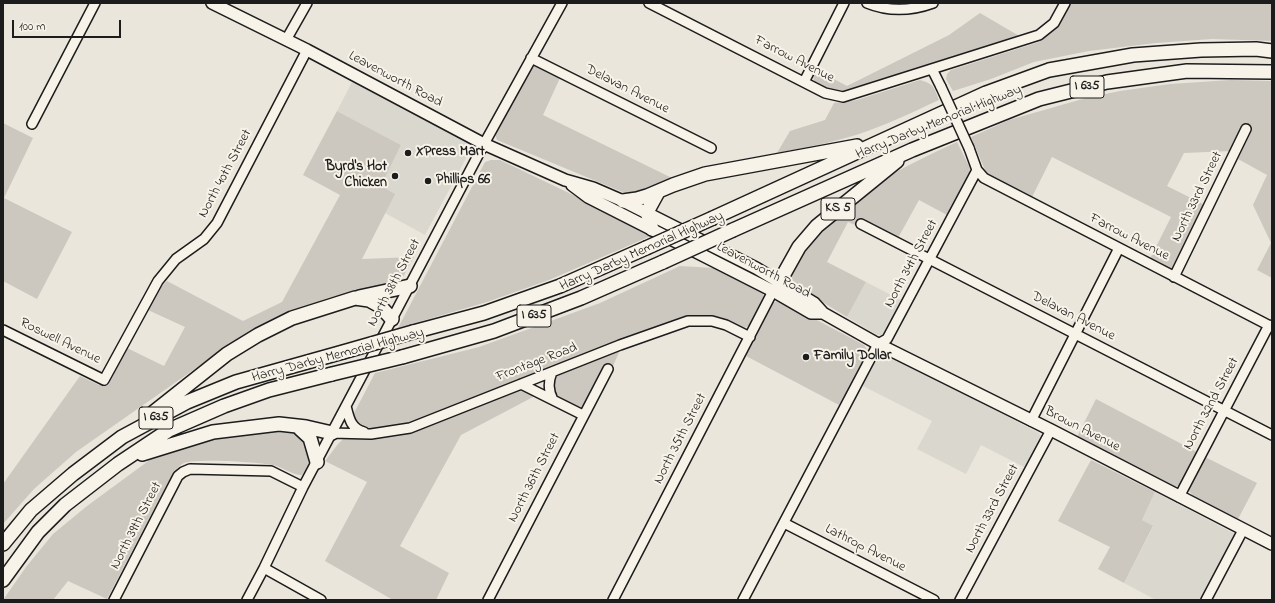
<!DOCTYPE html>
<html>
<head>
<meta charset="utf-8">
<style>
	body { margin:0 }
	#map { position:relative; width:1275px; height:603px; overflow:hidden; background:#eae6dc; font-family:"Indie Flower",sans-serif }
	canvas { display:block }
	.frame { position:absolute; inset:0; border:4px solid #1c1c1c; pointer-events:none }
	.scale { position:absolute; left:12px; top:20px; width:109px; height:18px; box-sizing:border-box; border:2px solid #1c1c1c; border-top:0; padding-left:5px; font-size:12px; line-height:14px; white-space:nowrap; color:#1c1c1c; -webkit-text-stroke:3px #f7f3e8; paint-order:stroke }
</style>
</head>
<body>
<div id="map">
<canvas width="1275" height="603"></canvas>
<div class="frame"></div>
<div class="scale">100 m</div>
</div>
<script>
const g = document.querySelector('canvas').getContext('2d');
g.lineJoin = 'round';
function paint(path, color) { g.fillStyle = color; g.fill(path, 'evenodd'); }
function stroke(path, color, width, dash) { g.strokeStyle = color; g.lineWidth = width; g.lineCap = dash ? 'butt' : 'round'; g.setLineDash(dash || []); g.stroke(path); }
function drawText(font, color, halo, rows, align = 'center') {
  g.font = font + ' "Indie Flower",sans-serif'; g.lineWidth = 4; g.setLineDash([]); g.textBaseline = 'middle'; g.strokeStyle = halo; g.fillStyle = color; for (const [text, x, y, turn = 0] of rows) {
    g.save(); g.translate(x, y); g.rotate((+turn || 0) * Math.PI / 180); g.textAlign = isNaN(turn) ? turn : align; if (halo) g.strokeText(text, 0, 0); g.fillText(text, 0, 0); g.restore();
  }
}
paint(new Path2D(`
	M352 82 467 142 471 149 425 235 385 213 394 194 381 186 401 145 337 111Z
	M866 282 903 301 888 331 881 335H877L847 317Z
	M884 353 1039 433 1041 437 1026 468 981 445 966 474 917 449 932 421 861 385 878 355Z
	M1155 492 1235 534 1201 600H1156L1124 583 1153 527 1142 520Z`), '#dad7ce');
paint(new Path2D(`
	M1071 3H1272V41L1212 39 1156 43 1089 51 1034 62 991 79 953 91 946 79 947 74 951 70 1039 42 1051 33Z
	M980 13 1021 37 848 91C835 92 806 90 815 69L847 86 949 35Z
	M533 65 560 78 543 115 672 178 638 191 625 193 497 140 495 134Z
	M920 80C934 84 934 87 939 100 911 113 884 126 856 135 830 143 803 148 777 153L790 131 825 120 834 103 857 100Z
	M1231 80 1272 81V278L1257 270 1271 243 1253 205 1267 175 1238 159 1249 136 1251 128 1245 125 1232 151 1184 153 1167 186 1205 205 1175 269 1171 270 1150 259 1171 217 1052 157 1031 199 989 176 985 170 971 137 1009 120 1086 98 1120 91 1170 84Z
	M337 111 401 145 381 186 395 194 362 259 414 257 403 277 394 284 328 298 288 313 249 331 76 452 34 489 3 524V484L80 376 99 385 109 384 127 348 164 366 185 327 148 310 161 287 167 281 243 321 282 302 340 195 303 175Z
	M3 123 33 138 4 198 72 232 37 299 3 281Z
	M957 142 970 168 969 175 947 215 919 200 898 238 861 218 855 225 848 222 827 262 866 282 847 317 796 286C792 281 789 276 791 269 795 250 863 192 881 181 905 166 931 154 957 142Z
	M491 160H500L569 193 651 236 549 280 487 302 398 328 485 162Z
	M680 266 714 268 762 291 764 296 749 326 744 328 720 317 701 315 680 318 592 351 417 421C403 424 371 435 359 425 356 422 355 417 354 413L375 373 479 347 537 326 600 303Z
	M779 300 864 345 868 351 866 358 839 405 746 356 773 303Z
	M620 350 613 366 605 365 585 405 581 407C569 405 555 397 552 385L559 373Z
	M520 390 535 396 461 435 400 546 449 573 436 600H393L325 561 367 482 325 461 338 444 344 438 351 436 373 438 399 436 417 431Z
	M1096 399 1197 452 1180 485 1175 487 1077 437Z
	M283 431C289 432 297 432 301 437 308 444 311 458 308 467 307 470 303 472 302 475 291 475 283 467 273 465 258 462 196 458 184 463 180 465 177 469 174 471L107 599 68 581 53 600H3L26 567 53 534 87 506 151 459 175 449 211 439Z
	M1205 457 1257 483 1238 519 1194 497 1189 491V488Z
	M1091 460 1155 492 1142 520 1153 526 1124 583 1098 569 1110 547 1058 521Z`), '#ccc8c0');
const minor = new Path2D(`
	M649 3 825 93 843 97 1039 35 1054 23 1065 3
	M867 3C889 12 911 11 933 3
	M286 40 307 3
	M531 58 711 148
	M932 69 941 87
	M804 82 844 3
	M32 124 95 3
	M969 148 977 170 984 178 1272 327
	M861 224 1272 435
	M1174 277 1246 129
	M3 330 104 380 158 281 176 259 204 239 217 223 307 50
	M552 372C548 382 548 390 553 400
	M521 384 583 415
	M346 406C349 418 351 429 364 432
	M1031 421 1119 248
	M332 433 371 434 410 428 620 345 688 321H712L726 325 750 337
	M1179 497 1269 325
	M784 523 934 600
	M264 568 321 600
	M114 600 178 476 183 472 190 469 271 471 303 487
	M247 600 264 568 303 487 392 319 484 144 562 3
	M488 600 608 369
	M613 600 773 291
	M743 600 878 344 887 339 977 170
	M960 600 1051 430
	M1206 600 1243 530`);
const major = new Path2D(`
	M212 3 307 50 484 144 565 180 593 188 623 201 756 268 814 303 823 313 878 344 1051 430 1272 544
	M572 185 588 197 773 291 811 313H823`);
const highway = new Path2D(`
	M623 201 637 199 647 196 673 185 705 174 857 146
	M713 218 986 93 1049 70 1133 55 1201 50 1256 49 1272 51
	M652 229 647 212 658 192
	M733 230 912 150 1039 99 1107 82 1187 71 1272 72
	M780 281 799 247 817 226 897 161
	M359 297 410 286
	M413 332 484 313 560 286 646 248
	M402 357 494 331 581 298 663 262
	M150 415 227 354 258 335 292 318 355 298 369 300 380 306 392 319
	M297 426 310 438 317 462
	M142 454 213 432 279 424 306 427 332 433
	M3 544 31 510 73 474 122 437 187 402 236 382 343 352
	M3 580 38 532 65 505 118 464 169 430 224 406 269 390 332 374`);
stroke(minor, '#1c1c1c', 12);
stroke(major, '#1c1c1c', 14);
stroke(highway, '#1c1c1c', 16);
stroke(minor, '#f7f3e8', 9);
stroke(major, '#f7f3e8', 11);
stroke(highway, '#f7f3e8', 13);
const minorBridge = new Path2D(`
	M941 87 969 148`);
const highwayBridge = new Path2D(`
	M646 248 713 218
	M663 262 733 230
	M343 352 413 332
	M332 374 402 357`);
stroke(minorBridge, '#1c1c1c', 12, []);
stroke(highwayBridge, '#1c1c1c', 16, []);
stroke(minorBridge, '#f7f3e8', 9);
stroke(highwayBridge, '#f7f3e8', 13);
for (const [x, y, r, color] of [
	[408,153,4,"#1c1c1c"],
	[395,176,4,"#1c1c1c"],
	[428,181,4,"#1c1c1c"],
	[806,357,4,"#1c1c1c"]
]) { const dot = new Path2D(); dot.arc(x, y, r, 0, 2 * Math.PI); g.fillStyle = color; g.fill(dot); stroke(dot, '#f7f3e8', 1.5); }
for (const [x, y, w] of [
	[1087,87,34],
	[838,209,34],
	[534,316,34],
	[156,418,34]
]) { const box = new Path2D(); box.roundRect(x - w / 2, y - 11, w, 22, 3); g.fillStyle = '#f7f3e8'; g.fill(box); stroke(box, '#1c1c1c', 1); }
drawText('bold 13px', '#1c1c1c', null, [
	["I 635",1087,87],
	["KS 5",838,209],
	["I 635",534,316],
	["I 635",156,418]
]);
drawText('14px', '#1c1c1c', '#f7f3e8', [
	["Farrow Avenue",794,60,27],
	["Leavenworth Road",395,80,28],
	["Delavan Avenue",627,90,27],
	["Harry Darby Memorial Highway",939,123,-22],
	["North 40th Street",226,174,-62],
	["North 33rd Street",1198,197,-64],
	["Farrow Avenue",1129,238,27],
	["Harry Darby Memorial Highway",642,252,-24],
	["North 34th Street",912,264,-62],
	["Leavenworth Road",763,271,28],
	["North 38th Street",395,283,-62],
	["Delavan Avenue",1073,317,27],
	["Roswell Avenue",60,342,26],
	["Harry Darby Memorial Highway",338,356,-15],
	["Frontage Road",537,363,-21],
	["North 32nd Street",1212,404,-62],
	["Brown Avenue",1082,430,27],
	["North 35th Street",681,439,-63],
	["North 36th Street",535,478,-63],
	["North 33rd Street",993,509,-62],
	["North 39th Street",137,526,-63],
	["Lathrop Avenue",865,549,27]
]);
drawText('bold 14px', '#1c1c1c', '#f7f3e8', [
	["XPress Mart",416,153],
	["Byrd's Hot",387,168,"right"],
	["Chicken",387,184,"right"],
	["Phillips 66",436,181],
	["Family Dollar",814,357]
], 'left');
</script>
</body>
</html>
